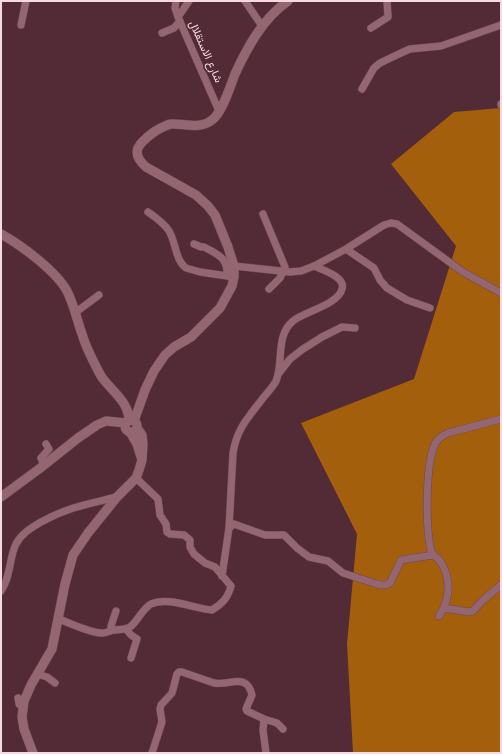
<!DOCTYPE html>
<html>
<head>
<meta charset="utf-8">
<style>
	body { margin:0 }
	#map { position:relative; width:502px; height:754px; overflow:hidden; background:#522b36; font-family:Jost,sans-serif }
	canvas { display:block }
	.frame { position:absolute; inset:0; border:2px solid #f5dbe1; pointer-events:none }
</style>
</head>
<body>
<div id="map">
<canvas width="502" height="754"></canvas>
<div class="frame"></div>
</div>
<script>
const g = document.querySelector('canvas').getContext('2d');
g.lineJoin = 'round';
function paint(path, color) { g.fillStyle = color; g.fill(path, 'evenodd'); }
function stroke(path, color, width, dash) { g.strokeStyle = color; g.lineWidth = width; g.lineCap = dash ? 'butt' : 'round'; g.setLineDash(dash || []); g.stroke(path); }
function drawText(font, color, halo, rows, align = 'center') {
  g.font = font + ' Jost,Vazirmatn,sans-serif'; g.lineWidth = 3.5; g.setLineDash([]); g.textBaseline = 'middle'; g.strokeStyle = halo; g.fillStyle = color; for (const [text, x, y, turn = 0] of rows) {
    g.save(); g.translate(x, y); g.rotate((+turn || 0) * Math.PI / 180); g.textAlign = isNaN(turn) ? turn : align; if (halo) g.strokeText(text, 0, 0); g.fillText(text, 0, 0); g.restore();
  }
}
paint(new Path2D(`
	M501 108V753H353L347 644 357 534 301 423 414 379 456 246 391 164 454 112Z`), '#a35f0c');
const street = new Path2D(`
	M176 1 175 8 178 17 219 111
	M245 1 262 26
	M178 17 189 1
	M21 25 26 1
	M371 28 388 17 387 1
	M162 33 174 28 180 21
	M362 89 374 68 380 63 401 53 410 49 441 46 501 25
	M501 104V105
	M148 212C155 217 164 223 169 231 176 242 175 260 186 268L200 272 234 277
	M263 214 285 267 280 278 269 289
	M194 244 201 247H204C219 255 228 258 227 276
	M346 249 374 268 380 280 387 288 407 300 430 308
	M234 266 290 272 301 271 314 266 346 249 384 225 391 223 397 224 463 272 501 293
	M76 312 99 295
	M279 373 290 359 303 349 322 337 342 327 355 328
	M44 465 41 458 49 449 46 444
	M229 528 233 453C237 428 248 418 263 398 267 393 273 387 276 381 284 362 275 336 293 321 303 312 338 305 342 289 346 277 323 270 314 266
	M222 576 229 528 234 524 265 535H284L297 548 309 557 328 561 343 573 380 585H386L390 583 401 560 433 555
	M1 591C4 586 7 580 8 574 11 564 11 554 16 544 22 533 31 528 41 522 68 507 88 504 117 497
	M444 608 469 612 473 611 482 601 501 585
	M439 616C450 600 452 578 440 561 435 555 431 555 430 546 426 524 425 461 436 442 439 438 443 435 448 433L501 419
	M59 619C72 624 90 633 103 633 107 633 111 630 115 630 120 629 126 630 130 627 138 621 142 609 151 604 168 596 195 609 212 610 222 604 228 598 231 586L215 567 205 563 194 554 190 547V540L184 535 170 534 167 532 166 524 160 515 158 499 136 478
	M126 629 131 635 137 639 131 658
	M112 630 111 626 116 611
	M37 674 47 677 55 683
	M18 698 19 704 22 707
	M264 719 277 723 283 729
	M152 753 162 722 160 709 161 705 172 693 177 674 179 672H182L214 683C229 686 247 672 252 695L246 709 247 711 264 719 263 730 266 753`);
const secondary = new Path2D(`
	M1 234C21 245 56 271 67 291 74 305 77 320 82 334 86 348 94 363 101 376 111 391 129 401 129 421
	M125 426a6 6 0 1 1 12 0a6 6 0 1 1-12 0Z
	M134 421 145 390 154 371 165 355 174 347 191 337 220 308 232 286 234 277V266L228 247 215 215 208 206 196 195 146 167C129 152 139 143 154 132 159 129 165 125 171 124 185 123 199 130 212 120 222 113 230 87 235 74 247 48 263 18 288 1
	M130 432 137 444 141 457
	M1 497 39 469 78 438 97 425 106 421 126 423
	M33 753 24 729 22 717 24 701 31 685 52 649 65 584 73 555 88 533 117 497 136 478 139 470 142 460 143 444 142 435 137 428`);
stroke(street, '#6b4a54', 8);
stroke(secondary, '#6b4a54', 10);
stroke(street, '#946672', 7);
stroke(secondary, '#946672', 9);
drawText('11px', '#f5dbe1', '#522b36', [
	["شارع الاستقلال",205,52,66]
]);
</script>
</body>
</html>
